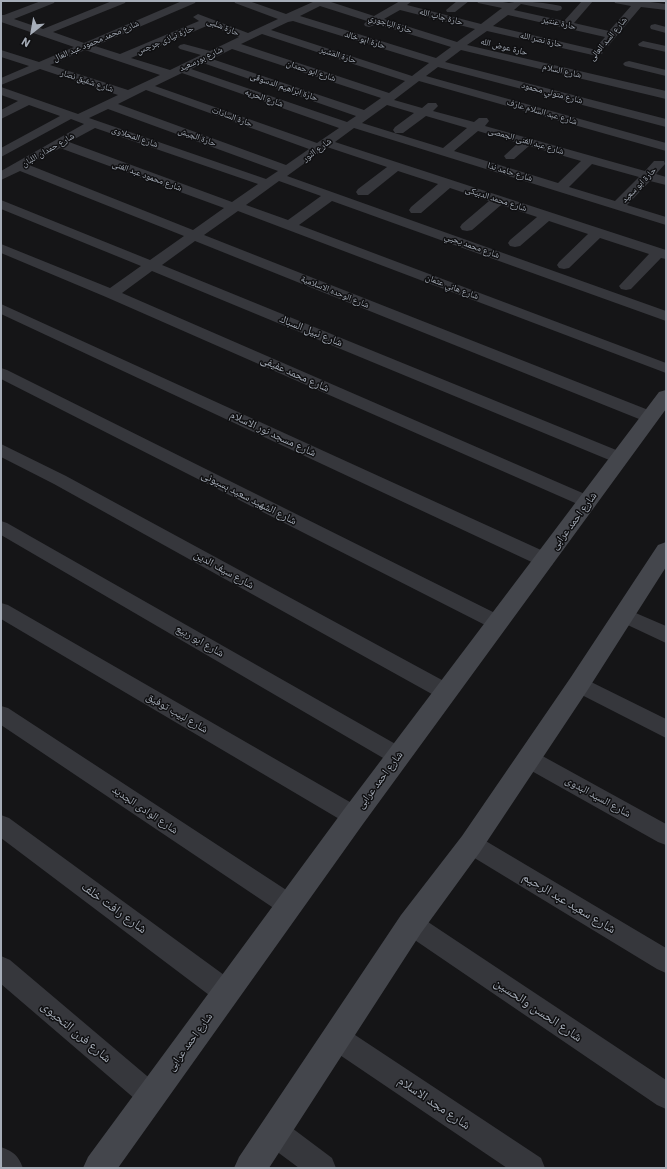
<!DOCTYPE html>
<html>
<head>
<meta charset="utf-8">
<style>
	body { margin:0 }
	#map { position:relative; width:667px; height:1169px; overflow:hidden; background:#151517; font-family:"IBM Plex Sans",sans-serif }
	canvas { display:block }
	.frame { position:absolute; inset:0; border:2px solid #a6adb8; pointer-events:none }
	.north { position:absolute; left:12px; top:12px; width:40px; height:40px; -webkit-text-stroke:3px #101012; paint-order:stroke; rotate:211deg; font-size:11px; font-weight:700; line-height:16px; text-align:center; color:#a6adb8 }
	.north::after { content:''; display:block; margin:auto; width:14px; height:18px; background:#a6adb8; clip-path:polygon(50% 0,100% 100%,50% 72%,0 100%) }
</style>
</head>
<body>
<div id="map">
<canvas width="667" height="1169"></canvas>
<div class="frame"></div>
<div class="north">N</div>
</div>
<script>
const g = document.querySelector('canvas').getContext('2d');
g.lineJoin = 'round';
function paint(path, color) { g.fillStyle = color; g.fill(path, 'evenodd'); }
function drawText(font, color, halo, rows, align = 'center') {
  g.font = font + ' "IBM Plex Sans","Noto Naskh Arabic",sans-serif'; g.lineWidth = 3; g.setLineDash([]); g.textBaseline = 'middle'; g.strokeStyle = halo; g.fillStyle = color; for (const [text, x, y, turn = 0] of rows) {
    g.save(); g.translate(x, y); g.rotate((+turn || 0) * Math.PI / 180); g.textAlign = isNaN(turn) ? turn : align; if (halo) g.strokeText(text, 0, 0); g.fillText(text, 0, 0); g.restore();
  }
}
paint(new Path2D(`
	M41 1H55L54 3 14 19 43 29 112 1H126L125 3 53 32 84 43 182 1H196L195 3 95 46 120 54 199 21 193 17 198 14 248 33 278 19 235 3 234 1H249L286 14 315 1H328L374 16 400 1H412L407 5 481 24 502 8 478 3 477 1H497L509 3C519 0 549 3 561 6L562 8 561 10 557 11 521 4 514 10 564 21 582 1H593L574 23 609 31 631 6 615 3 614 1H643L666 4V10L641 7 608 46 604 47 599 44 605 37 508 15 493 26 601 51 603 53 597 56 487 31 467 45 666 91V99L461 50 445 62 666 119V127L438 67 426 76 666 143V151L419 81 394 100 422 108 428 103H436L438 106 433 111 474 122 479 118H487L489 121 485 126 645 171 654 161H664L665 164 656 174 666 177V185L650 181 627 205 666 217V225L354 128 335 142 666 250V259L661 258 631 289 626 290 621 289 619 286 649 254 600 238 569 268 564 269 559 268 557 265 559 262 588 234 549 221 520 246 515 247 510 246 508 243 510 240 537 217 501 205 472 230 467 231 462 230 460 227 462 224 489 201 450 188 421 213H411L409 210 411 207 438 184 398 171 368 195H358L356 192 358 189 387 167 327 147 287 176 666 311V321L332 201 299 225 666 363V373L238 211 204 235 656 413 658 417 656 421 650 422 644 421 195 241 162 265 626 454 629 458 626 462 620 464 614 462 152 271 122 293 594 498 597 502 594 506 588 508 582 506 106 297 1 253V244L110 288 141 266 1 209V200L150 260 184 236 20 171 1 180V171L84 124 71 119 1 157V148L60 116 29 105 1 119V110L18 101 1 95V87L78 114 118 95 40 69 1 85V78L29 66 1 57V50L39 62 74 47 1 22V15H4ZM320 6 367 21 364 24 365 26 369 27 377 24 451 47 436 58 300 16ZM400 10 475 29 457 42 384 19ZM293 21 429 63 412 76 271 30 288 22ZM209 25 239 37 210 51 184 44 180 45 178 47 180 49 201 55 170 70 131 58ZM262 34 405 81 389 93 241 44ZM232 49 381 98 364 110 212 59ZM85 50 160 75 128 90 50 65ZM203 63 356 116 347 122 191 69ZM182 73 339 128 317 143 155 86ZM146 90 309 149 286 165 118 104ZM387 105 414 113 395 127 393 130 395 133H403L426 116 467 128 443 148 362 123ZM108 109 278 171 266 179 89 118ZM95 128 258 184 232 202 69 142ZM478 131 518 143 504 156 506 159H514L529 146 581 161 558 183 454 151ZM60 148 224 208 193 230 29 165ZM592 164 639 177 615 201 569 187ZM279 181 321 196 288 220 246 205Z
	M457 1H469L455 12H447L446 10Z
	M655 24 666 27V33L651 29 650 27 651 25Z
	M643 41 666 46V52L639 46 638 44Z
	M629 61 666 70V76L625 66 623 64 625 62Z
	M1 304 552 555 554 560 552 565 545 567 538 565 1 314Z
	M1 368 7 370 505 618 508 623 505 628 498 630 491 628 1 379Z
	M1 444 66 476 453 686 456 692 453 698 446 700 439 698 54 484 1 457Z
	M1 521 7 523 406 750 409 756 406 762 398 765 390 762 1 535Z
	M1 603 8 605 362 809 365 816 362 823 354 826 346 823 1 619Z
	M624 608 666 626V643L617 620 614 615 617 610Z
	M579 676 666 719V738L572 690 569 684 572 678Z
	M1 706 8 708 297 897 301 905 297 913 289 916 281 913 1 725Z
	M529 750 537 753 666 824V845L658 842 521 765 518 759 521 753Z
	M1 815 9 818 235 983 239 992 235 1001 226 1004 217 1001 1 838Z
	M471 834 479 837 666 948V973L657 969 463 851 460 844 463 837Z
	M411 913 419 916 666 1080V1109L657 1105 403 932 399 924 403 916Z
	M1 956 10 960 160 1087 164 1096 160 1105 151 1109 142 1105 1 984Z
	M337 1025 346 1029 541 1158 545 1168H507L328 1047 324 1038 328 1029Z
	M274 1118 284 1122 332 1158 336 1168H299L264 1142 260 1132 264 1122Z
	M1 1147C14 1152 18 1155 23 1168H1Z`), '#36373c');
paint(new Path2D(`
	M666 390V409L363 824 118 1168H83L88 1157 345 808 659 392Z
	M666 542V567L587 691 480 852 421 933 269 1168H234L239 1157 401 915 462 836 571 677 658 545Z`), '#44464c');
drawText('9px', '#a6adb8', '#101012', [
	["حارة جاب الله",441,17,14],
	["حارة عنتير",559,23,13],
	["حارة الباجوري",390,24,17],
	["حارة شلبى",223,27,22],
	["شارع السد العالى",608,39,-50],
	["حارة نيازى جرجس",165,40,-23],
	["حارة ابو خالد",365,40,17],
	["حارة نصر الله",541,40,13],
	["شارع محمد محمود عبد العال",96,41,-23],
	["حارة عوض الله",504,47,14],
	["حارة المشير",338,55,18],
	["شارع بورسعيد",201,59,-25],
	["شارع ابو حمدان",311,71,18],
	["شارع السلام",562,71,13],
	["شارع شفيق نصار",87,81,18],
	["حارة ابراهيم الدسوقى",284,87,19],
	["شارع متولي محمود",552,93,15],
	["شارع الحريه",264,98,19],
	["شارع عبد السلام عارف",542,112,16],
	["حارة السادات",232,117,20],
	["شارع المحلاوى",135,137,19],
	["حارة الجيش",197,137,20],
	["شارع عبد الغنى الجمصى",526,141,16],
	["شارع حمدان اللبان",48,150,-30],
	["شارع النور",317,150,-36],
	["شارع حامد ندا",510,172,17],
	["شارع محمود عبد الغنى",147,176,20],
	["حارة ابو سعيد",639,185,-46],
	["شارع محمد الدبيكى",496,199,18],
	["شارع محمد يحيي",472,246,20],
	["شارع هاني عثمان",452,287,21],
	["شارع الوحده الاسلامية",335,292,22]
]);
drawText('11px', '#a6adb8', '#101012', [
	["شارع نبيل السباك",311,331,22],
	["شارع محمد عفيفى",295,374,24],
	["شارع مسجد نور الاسلام",273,434,25],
	["شارع الشهيد سعيد بسيونى",249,498,27],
	["شارع احمد عرابى",574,521,-53],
	["شارع سيف الدين",224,570,29],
	["شارع ابو ربيع",200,641,30],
	["شارع لبيب توفيق",177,713,30],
	["شارع احمد عرابى",380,780,-53],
	["شارع السيد البدوى",598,797,29],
	["شارع الوادى الجديد",145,810,34],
	["شارع احمد عرابى",190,1042,-54]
]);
drawText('13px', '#a6adb8', '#101012', [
	["شارع سعيد عبد الرحيم",569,903,31],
	["شارع رافت خلف",114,908,36],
	["شارع الحسن والحسين",538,1010,34],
	["شارع فرن التحيوى",76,1032,40],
	["شارع مجد الاسلام",434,1103,34]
]);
</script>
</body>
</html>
